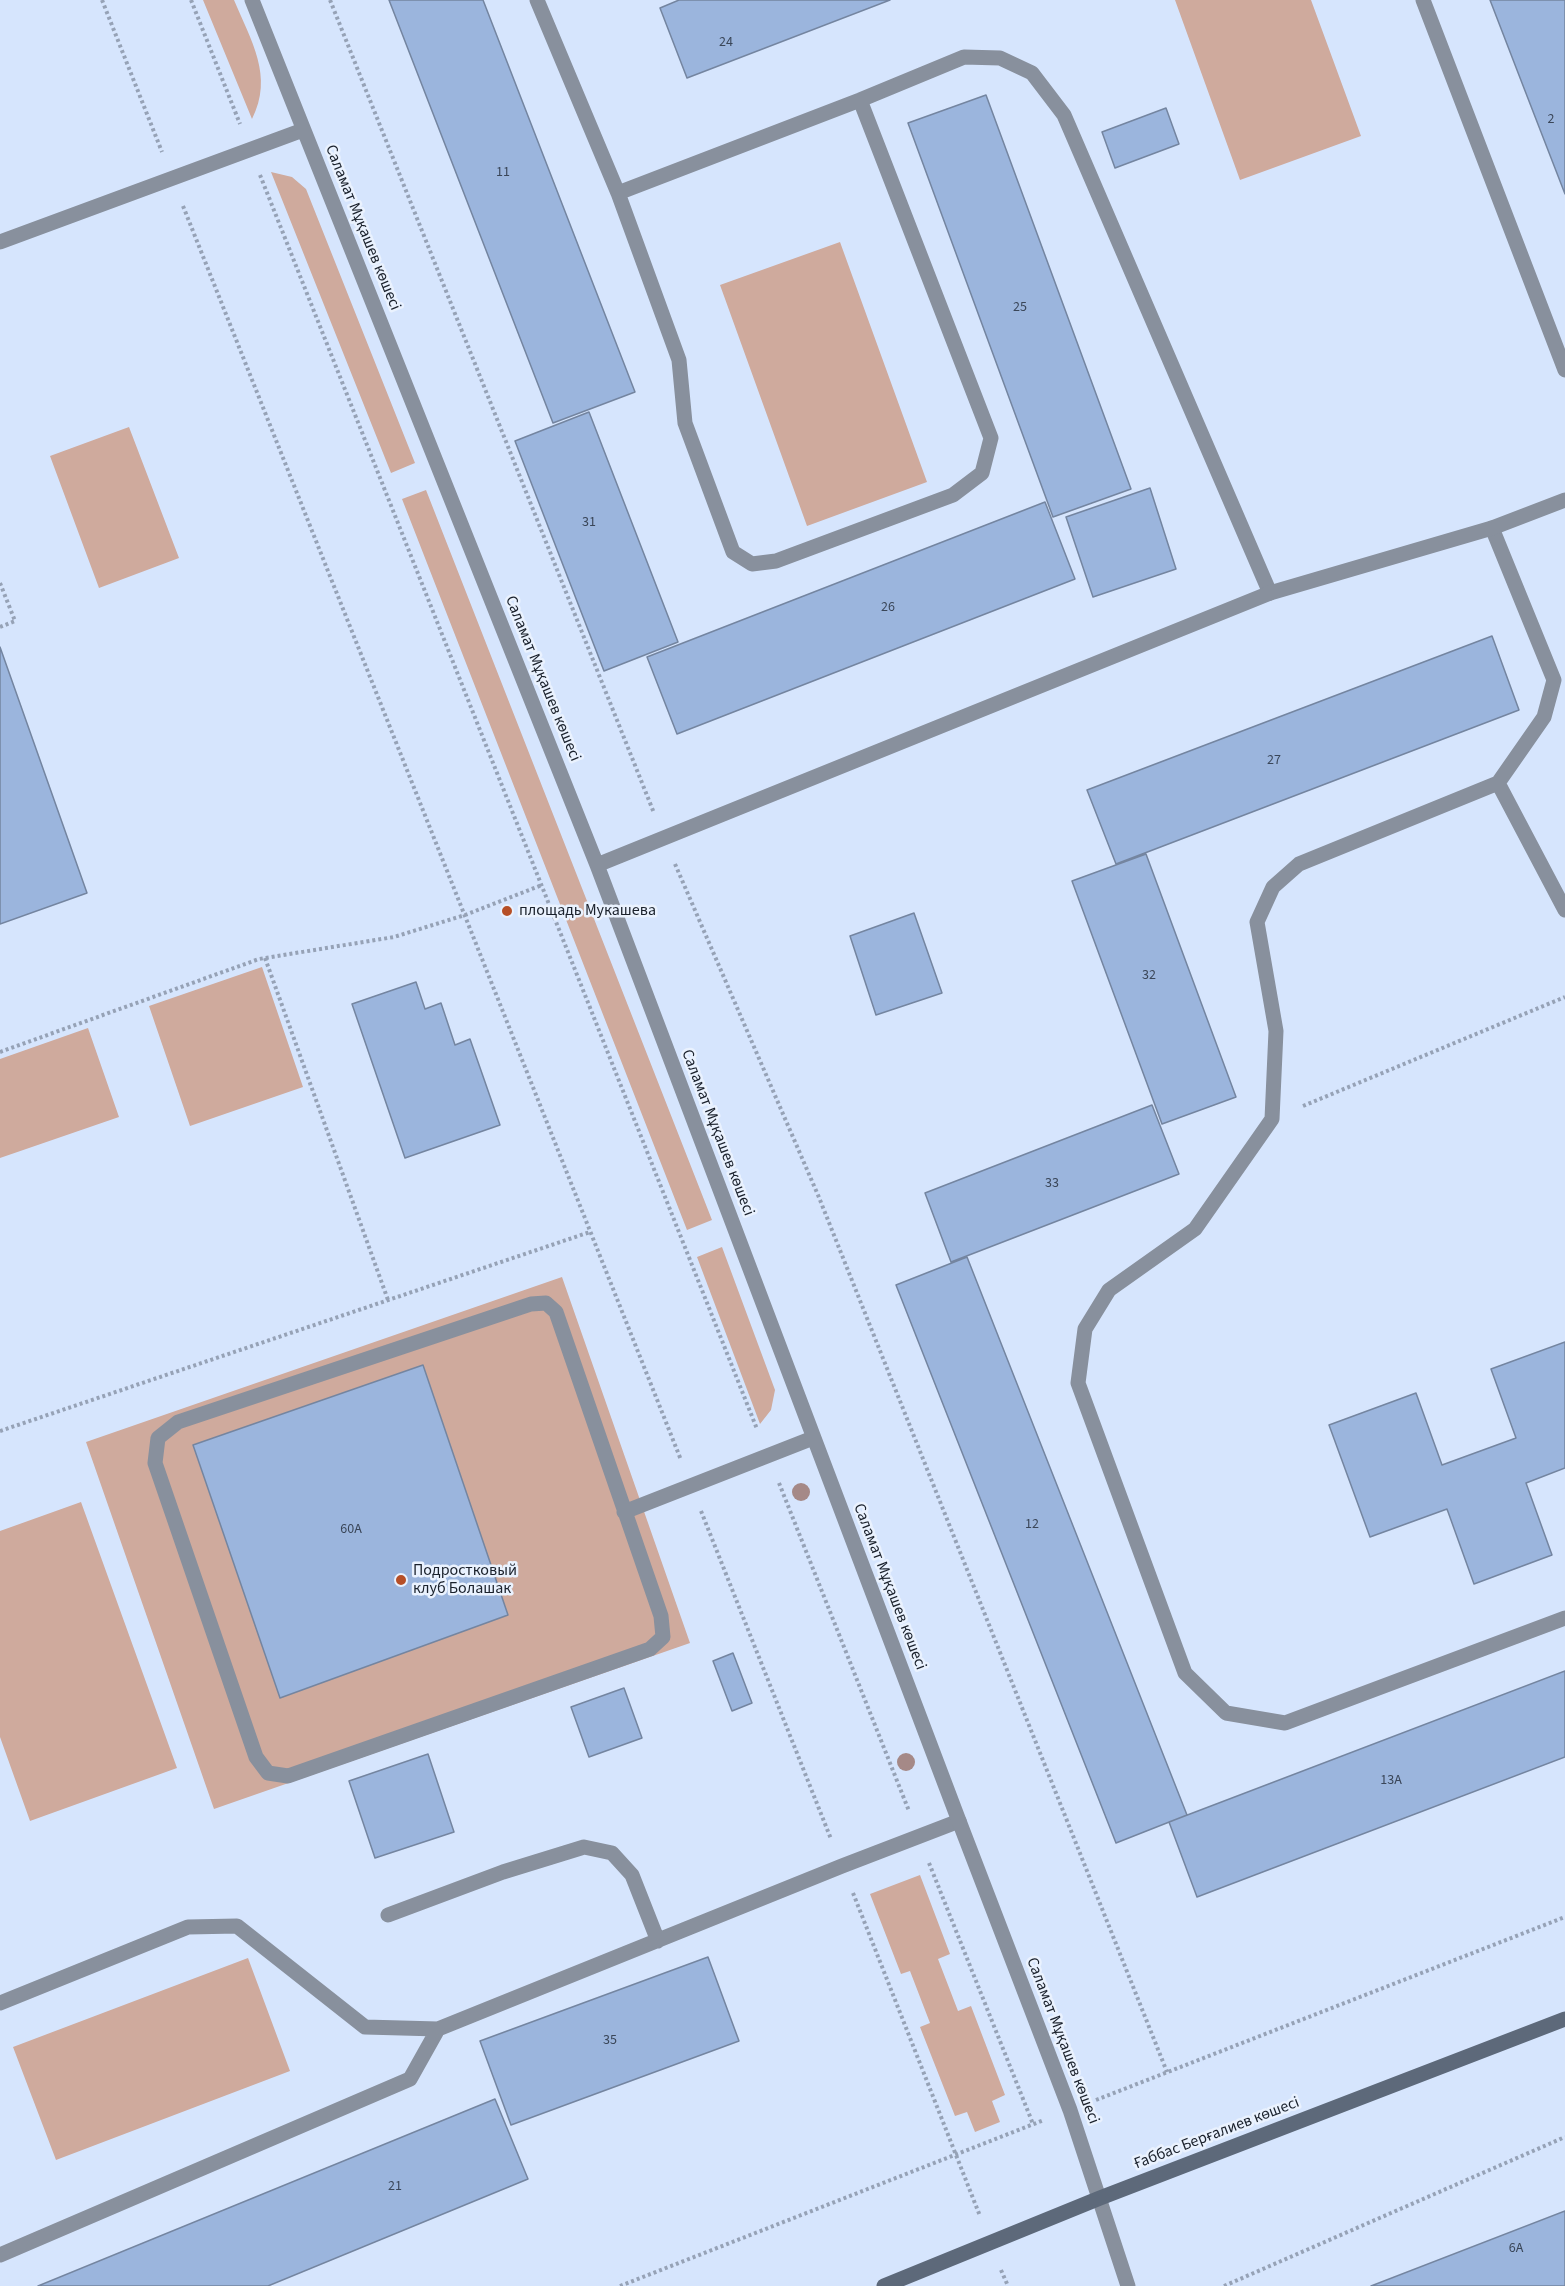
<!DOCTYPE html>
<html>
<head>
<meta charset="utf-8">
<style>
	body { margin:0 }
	canvas { display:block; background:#d6e5fd }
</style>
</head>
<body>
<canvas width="1565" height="2286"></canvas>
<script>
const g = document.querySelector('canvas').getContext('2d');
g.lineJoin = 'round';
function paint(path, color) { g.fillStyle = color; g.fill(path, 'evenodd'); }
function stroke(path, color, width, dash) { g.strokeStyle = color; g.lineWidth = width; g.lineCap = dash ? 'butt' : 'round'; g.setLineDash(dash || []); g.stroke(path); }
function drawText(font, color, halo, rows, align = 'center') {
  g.font = font + ' "Source Sans 3",sans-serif'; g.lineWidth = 5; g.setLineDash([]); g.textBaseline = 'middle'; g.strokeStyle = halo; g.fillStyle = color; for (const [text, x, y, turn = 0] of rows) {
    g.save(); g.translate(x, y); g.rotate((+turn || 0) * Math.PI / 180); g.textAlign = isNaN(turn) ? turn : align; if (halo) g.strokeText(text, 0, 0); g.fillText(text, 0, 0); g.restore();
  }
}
paint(new Path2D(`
	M203 0H234C251 41 274 76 252 119Z
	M1175 0H1311L1361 136 1240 180Z
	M271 172 292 177 306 189 415 463 391 473Z
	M840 242 927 482 807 526 720 285Z
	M129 427 179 558 99 588 50 456Z
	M426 490 712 1220 687 1230 402 499Z
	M262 967 303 1087 190 1126 149 1006Z
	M88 1028 119 1117 0 1158V1059Z
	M722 1247 775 1390 771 1410 760 1424 697 1257Z
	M562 1277 690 1643 214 1809 86 1442Z
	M81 1502 177 1768 30 1821 0 1737V1531Z
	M920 1875 950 1954 938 1959 958 2011 971 2006 1005 2095 992 2101 1000 2122 975 2132 967 2112 955 2116 920 2027 930 2023 910 1971 901 1974 870 1894Z
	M248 1958 290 2071 56 2160 13 2047Z`), '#cfaa9d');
const building = new Path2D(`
	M389 0H483L635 392 553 423Z
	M679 0H890L687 78 660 8Z
	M1490 0H1565V194L1522 83Z
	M986 95 1131 489 1053 517 908 123Z
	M1166 108 1179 144 1115 168 1102 132Z
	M589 412 678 642 604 671 515 441Z
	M1150 488 1176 569 1093 597 1066 517Z
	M1045 502 1075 579 677 734 647 657Z
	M1492 636 1519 710 1116 864 1087 790Z
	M0 647 87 893 0 924Z
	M1146 854 1236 1097 1162 1124 1072 881Z
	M914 913 942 993 876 1015 850 936Z
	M416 982 425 1009 441 1003 455 1045 470 1039 500 1125 405 1158 352 1004Z
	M1152 1105 1179 1174 951 1262 925 1193Z
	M967 1257 1187 1815 1116 1843 896 1285Z
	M1565 1342V1468L1526 1483 1552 1555 1474 1584 1447 1509 1370 1537 1329 1425 1416 1393 1442 1465 1516 1438 1491 1369Z
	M423 1365 508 1615 280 1698 193 1445Z
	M733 1653 752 1703 732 1711 713 1661Z
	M1565 1671V1757L1197 1897 1169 1822Z
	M624 1688 642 1738 589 1757 571 1707Z
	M428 1754 454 1832 375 1858 349 1781Z
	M708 1957 739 2041 511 2125 480 2041Z
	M495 2099 528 2179 268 2286H38Z
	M1565 2211V2286H1371Z`);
paint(building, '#9bb5dd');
stroke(building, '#7485a0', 1.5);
stroke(new Path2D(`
	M102 0 162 152
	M191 0 240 124
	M330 0 654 813
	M260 175 757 1429
	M183 206 681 1460
	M0 583 15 621 0 627
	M675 864 818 1195 1167 2072
	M265 958 388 1300
	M0 1052 259 959 394 937 465 915 542 885
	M1303 1106 1565 997
	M0 1431 590 1232
	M779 1483 909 1811
	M701 1511 831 1839
	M929 1863 1033 2124
	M853 1893 980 2216
	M1096 2100 1565 1917
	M1001 2270 1008 2286
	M620 2286 1044 2120
	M1224 2286 1565 2137`), '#96a2b6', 4, [3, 3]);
stroke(new Path2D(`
	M537 0 618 193
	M1423 0 1565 370
	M860 100 991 438 982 473 953 495 776 561 752 564 733 552 685 423 679 360 618 193 860 100 964 57 1000 58 1032 73 1064 115 1270 593
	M1492 528 1554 680 1544 717 1498 783 1299 864 1273 887 1257 922 1276 1031 1272 1119 1195 1229 1109 1290 1085 1329 1078 1383 1185 1673 1226 1713 1285 1723 1565 1618
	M1498 783 1565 910
	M546 1303 556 1312 661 1616 663 1637 650 1649 288 1776 268 1773 256 1757 155 1463 158 1438 178 1422 531 1304Z
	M624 1512 813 1438
	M388 1915 503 1872 584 1847 612 1853 632 1875 658 1941
	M0 2003 188 1927 237 1926 365 2027 438 2029
	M0 2255 410 2079 438 2029 842 1866 959 1821`), '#88909d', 15);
stroke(new Path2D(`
	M252 0 597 865 959 1821 1070 2110 1128 2286
	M0 242 303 130
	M597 865 1270 593 1492 528 1565 500`), '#88909d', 15);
stroke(new Path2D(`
	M884 2286 1100 2198 1565 2019`), '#5d697a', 15);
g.fillStyle = '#a58987';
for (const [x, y] of [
	[801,1492],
	[906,1762]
]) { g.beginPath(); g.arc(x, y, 9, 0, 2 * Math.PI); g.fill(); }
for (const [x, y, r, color] of [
	[507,911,6,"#b64f27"],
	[401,1580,6,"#b64f27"]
]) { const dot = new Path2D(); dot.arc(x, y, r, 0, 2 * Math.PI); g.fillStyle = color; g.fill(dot); stroke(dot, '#eaf2fe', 2); }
drawText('14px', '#3a4658', null, [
	["24",726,43],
	["2",1551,120],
	["11",503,173],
	["25",1020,308],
	["31",589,523],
	["26",888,608],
	["27",1274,761],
	["32",1149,976],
	["33",1052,1184],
	["12",1032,1525],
	["60А",351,1530],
	["13А",1391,1781],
	["35",610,2041],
	["21",395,2187],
	["6А",1516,2249]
]);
drawText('16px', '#1a212c', '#eaf2fe', [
	["Саламат Мұқашев көшесі",362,228,68],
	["Саламат Мұқашев көшесі",542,679,68],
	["Саламат Мұқашев көшесі",717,1133,69],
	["Саламат Мұқашев көшесі",889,1587,69],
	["Саламат Мұқашев көшесі",1062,2041,69],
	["Ғаббас Берғалиев көшесі",1217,2134,-21]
]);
drawText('16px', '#1a212c', '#eaf2fe', [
	["площадь Мукашева",519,911],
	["Подростковый",413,1571],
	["клуб Болашак",413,1589]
], 'left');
</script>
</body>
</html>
